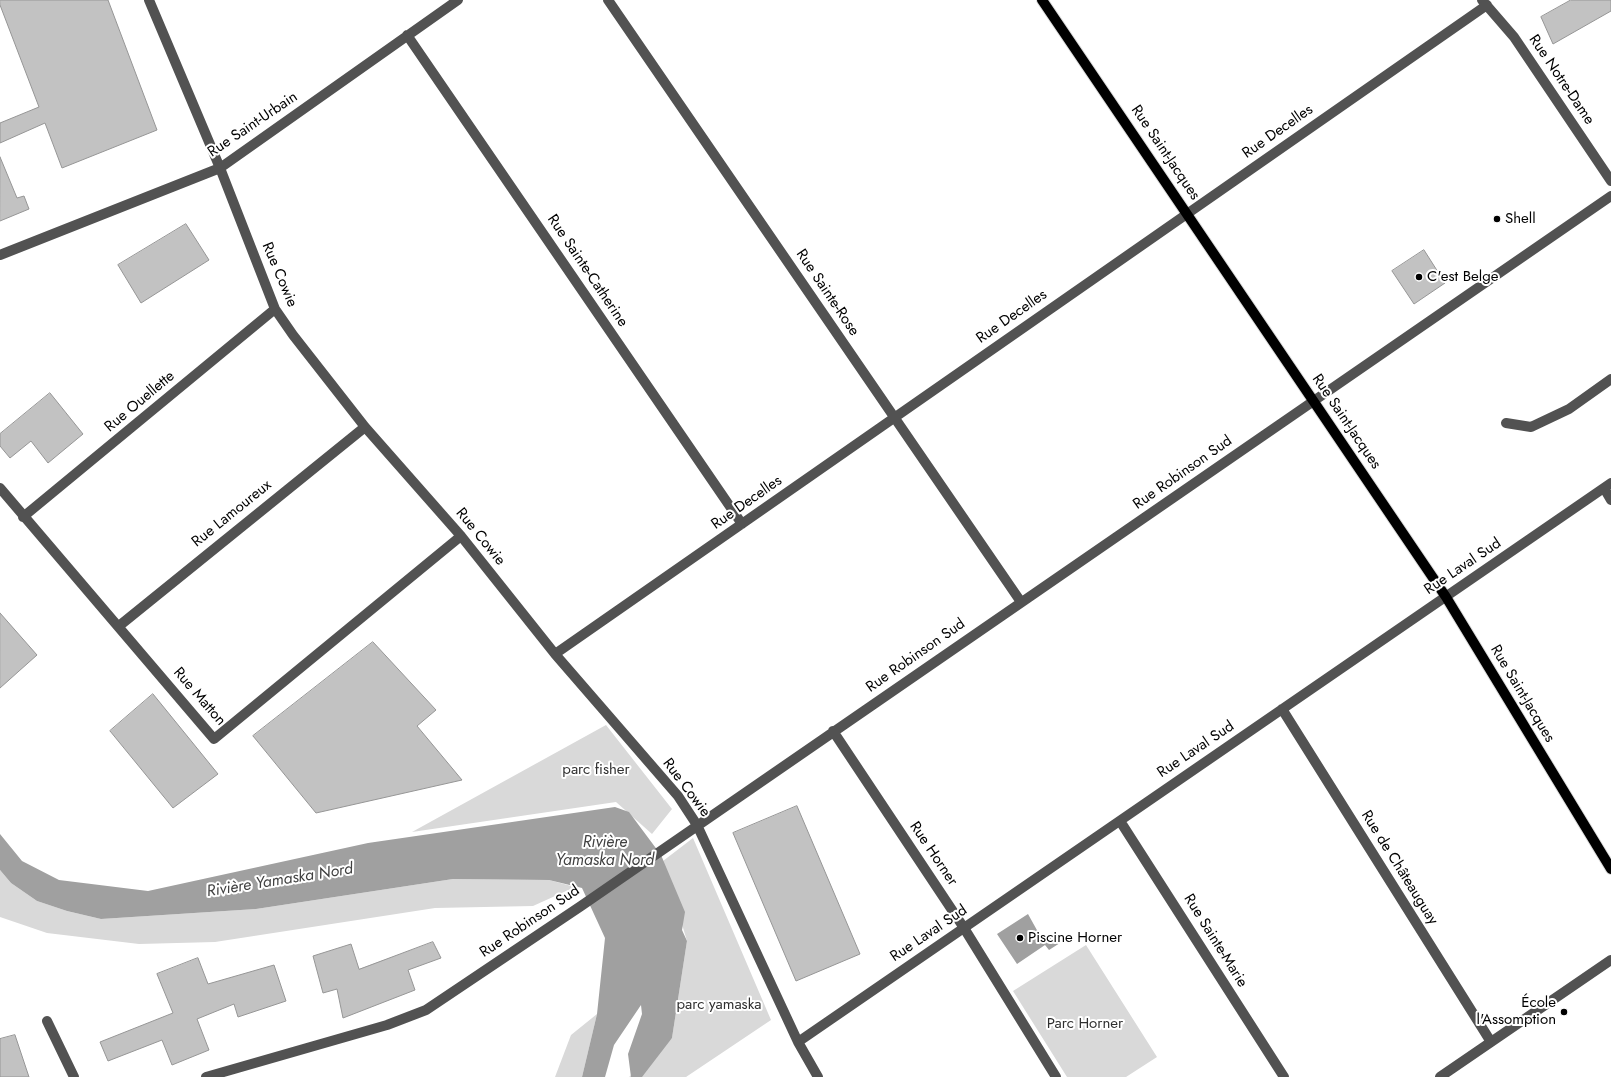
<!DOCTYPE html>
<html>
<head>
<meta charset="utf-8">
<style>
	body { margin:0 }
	canvas { display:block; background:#fff }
</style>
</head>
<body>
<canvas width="1611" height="1077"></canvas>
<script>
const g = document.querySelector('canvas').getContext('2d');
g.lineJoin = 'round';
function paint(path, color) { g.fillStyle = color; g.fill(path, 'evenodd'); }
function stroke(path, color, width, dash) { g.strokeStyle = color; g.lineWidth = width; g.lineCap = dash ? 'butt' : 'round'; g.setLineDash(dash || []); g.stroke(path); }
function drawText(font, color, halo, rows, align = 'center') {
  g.font = font + ' Jost,sans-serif'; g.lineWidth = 4; g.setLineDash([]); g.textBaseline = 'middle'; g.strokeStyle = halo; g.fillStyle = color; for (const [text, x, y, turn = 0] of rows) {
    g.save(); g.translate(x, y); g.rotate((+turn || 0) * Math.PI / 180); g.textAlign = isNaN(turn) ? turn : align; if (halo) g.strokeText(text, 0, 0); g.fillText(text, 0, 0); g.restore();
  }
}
paint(new Path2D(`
	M606 725 672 809 652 834 616 802 412 832Z
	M693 838 771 1020 686 1077H629L672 1038 687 941 663 861Z
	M0 870 11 883 37 901 67 911 101 919 256 909 453 879 549 880 575 887 533 906 435 908 215 942 139 944 47 933 0 917Z
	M1086 945 1157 1057 1126 1077H1067L1013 991Z
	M597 1014 582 1077H555L571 1035Z`), '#d9d9d9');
paint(new Path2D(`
	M615 807 629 812 661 855 685 912 682 930 687 941 672 1038 642 1077H631L628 1054 642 1014 641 1005 614 1045 605 1077H582L597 1014 605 938 582 888 549 880 453 879 256 909 101 919 67 911 37 901 11 883 0 870V834L22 861 59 880 148 891 368 843Z
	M1028 914 1043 941 1055 934 1060 943 1049 950 1045 945 1017 964 997 934Z`), '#a0a0a0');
const building = new Path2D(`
	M0 0H108L157 130 62 168 45 123 0 143V123L39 107 0 5Z
	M1571 0H1611V11L1553 44 1541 17Z
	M0 157 17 198 24 196 29 209 0 221Z
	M186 224 209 260 141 303 118 265Z
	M1424 250 1445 283 1414 304 1392 271Z
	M50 393 83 434 48 463 31 441 10 458 0 446V434Z
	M0 613 37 655 0 688Z
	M373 642 436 710 417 726 462 780 316 813 253 736Z
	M153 694 218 774 173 808 110 731Z
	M797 806 860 954 796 981 733 833Z
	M433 942 441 958 408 970 415 990 343 1018 337 989 323 993 313 956 351 944 359 969Z
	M198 958 208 984 274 965 286 1001 238 1017 234 1004 197 1019 209 1050 172 1065 162 1040 108 1061 100 1042 173 1013 157 974Z
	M15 1035 29 1077H0V1039Z`);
paint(building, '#c2c2c2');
stroke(building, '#969696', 1);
const major = new Path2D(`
	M1042 0 1446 597 1611 869`);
stroke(major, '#dbdbdb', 12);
stroke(new Path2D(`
	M149 0 220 168 275 309 293 335 365 427 461 536 555 654 678 796 697 825 798 1042 818 1077
	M608 0 1021 602
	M1482 0 1514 37 1611 181
	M407 35 742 524
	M0 255 220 168 458 0
	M1506 423 1531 427 1569 409 1611 379
	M0 488 214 739 461 536
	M1604 488 1611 500
	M23 517 275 309
	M119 626 365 427
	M555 654 1487 5
	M1282 709 1491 1042
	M833 731 964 928 1056 1077
	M1120 821 1284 1077
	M47 1021 74 1077
	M798 1042 1611 483
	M206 1077 387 1025 426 1010 581 906 1611 196
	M1440 1077 1611 960`), '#525252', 10);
stroke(major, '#000', 10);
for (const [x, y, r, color] of [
	[1497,219,4,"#000"],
	[1419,277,4,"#000"],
	[1020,938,4,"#000"],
	[1564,1012,4,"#000"]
]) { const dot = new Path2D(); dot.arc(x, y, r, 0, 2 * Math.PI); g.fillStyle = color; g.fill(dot); stroke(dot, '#fff', 1.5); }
drawText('15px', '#000', '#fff', [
	["Rue Notre-Dame",1561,80,56],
	["Rue Saint-Urbain",253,125,-34],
	["Rue Decelles",1278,132,-35],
	["Rue Saint-Jacques",1165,153,56],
	["Rue Sainte-Catherine",587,271,56],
	["Rue Cowie",279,275,67],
	["Rue Sainte-Rose",827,293,56],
	["Rue Decelles",1012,317,-35],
	["Rue Ouellette",140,402,-40],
	["Rue Saint-Jacques",1346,422,56],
	["Rue Robinson Sud",1183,473,-35],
	["Rue Decelles",747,503,-35],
	["Rue Lamoureux",232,514,-39],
	["Rue Cowie",480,537,51],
	["Rue Laval Sud",1463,567,-34],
	["Rue Robinson Sud",916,656,-35],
	["Rue Saint-Jacques",1522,694,59],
	["Rue Matton",199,697,49],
	["Rue Laval Sud",1196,750,-34],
	["Rue Cowie",686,788,53],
	["Rue Horner",933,854,56],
	["Rue de Châteauguay",1399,868,58],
	["Rue Robinson Sud",530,922,-34],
	["Rue Laval Sud",929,934,-34],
	["Rue Sainte-Marie",1215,941,58]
]);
drawText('15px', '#000', '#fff', [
	["Shell",1505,219],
	["C'est Belge",1427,277],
	["Piscine Horner",1028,938],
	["École",1556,1003,"right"],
	["l'Assomption",1556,1020,"right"]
], 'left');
drawText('15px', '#303030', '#fff', [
	["parc fisher",596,770],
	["parc yamaska",719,1005],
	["Parc Horner",1085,1024]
]);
drawText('italic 16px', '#414141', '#fff', [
	["Rivière",605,843],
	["Yamaska Nord",605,861],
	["Rivière Yamaska Nord",280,881,-9]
]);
</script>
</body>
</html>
